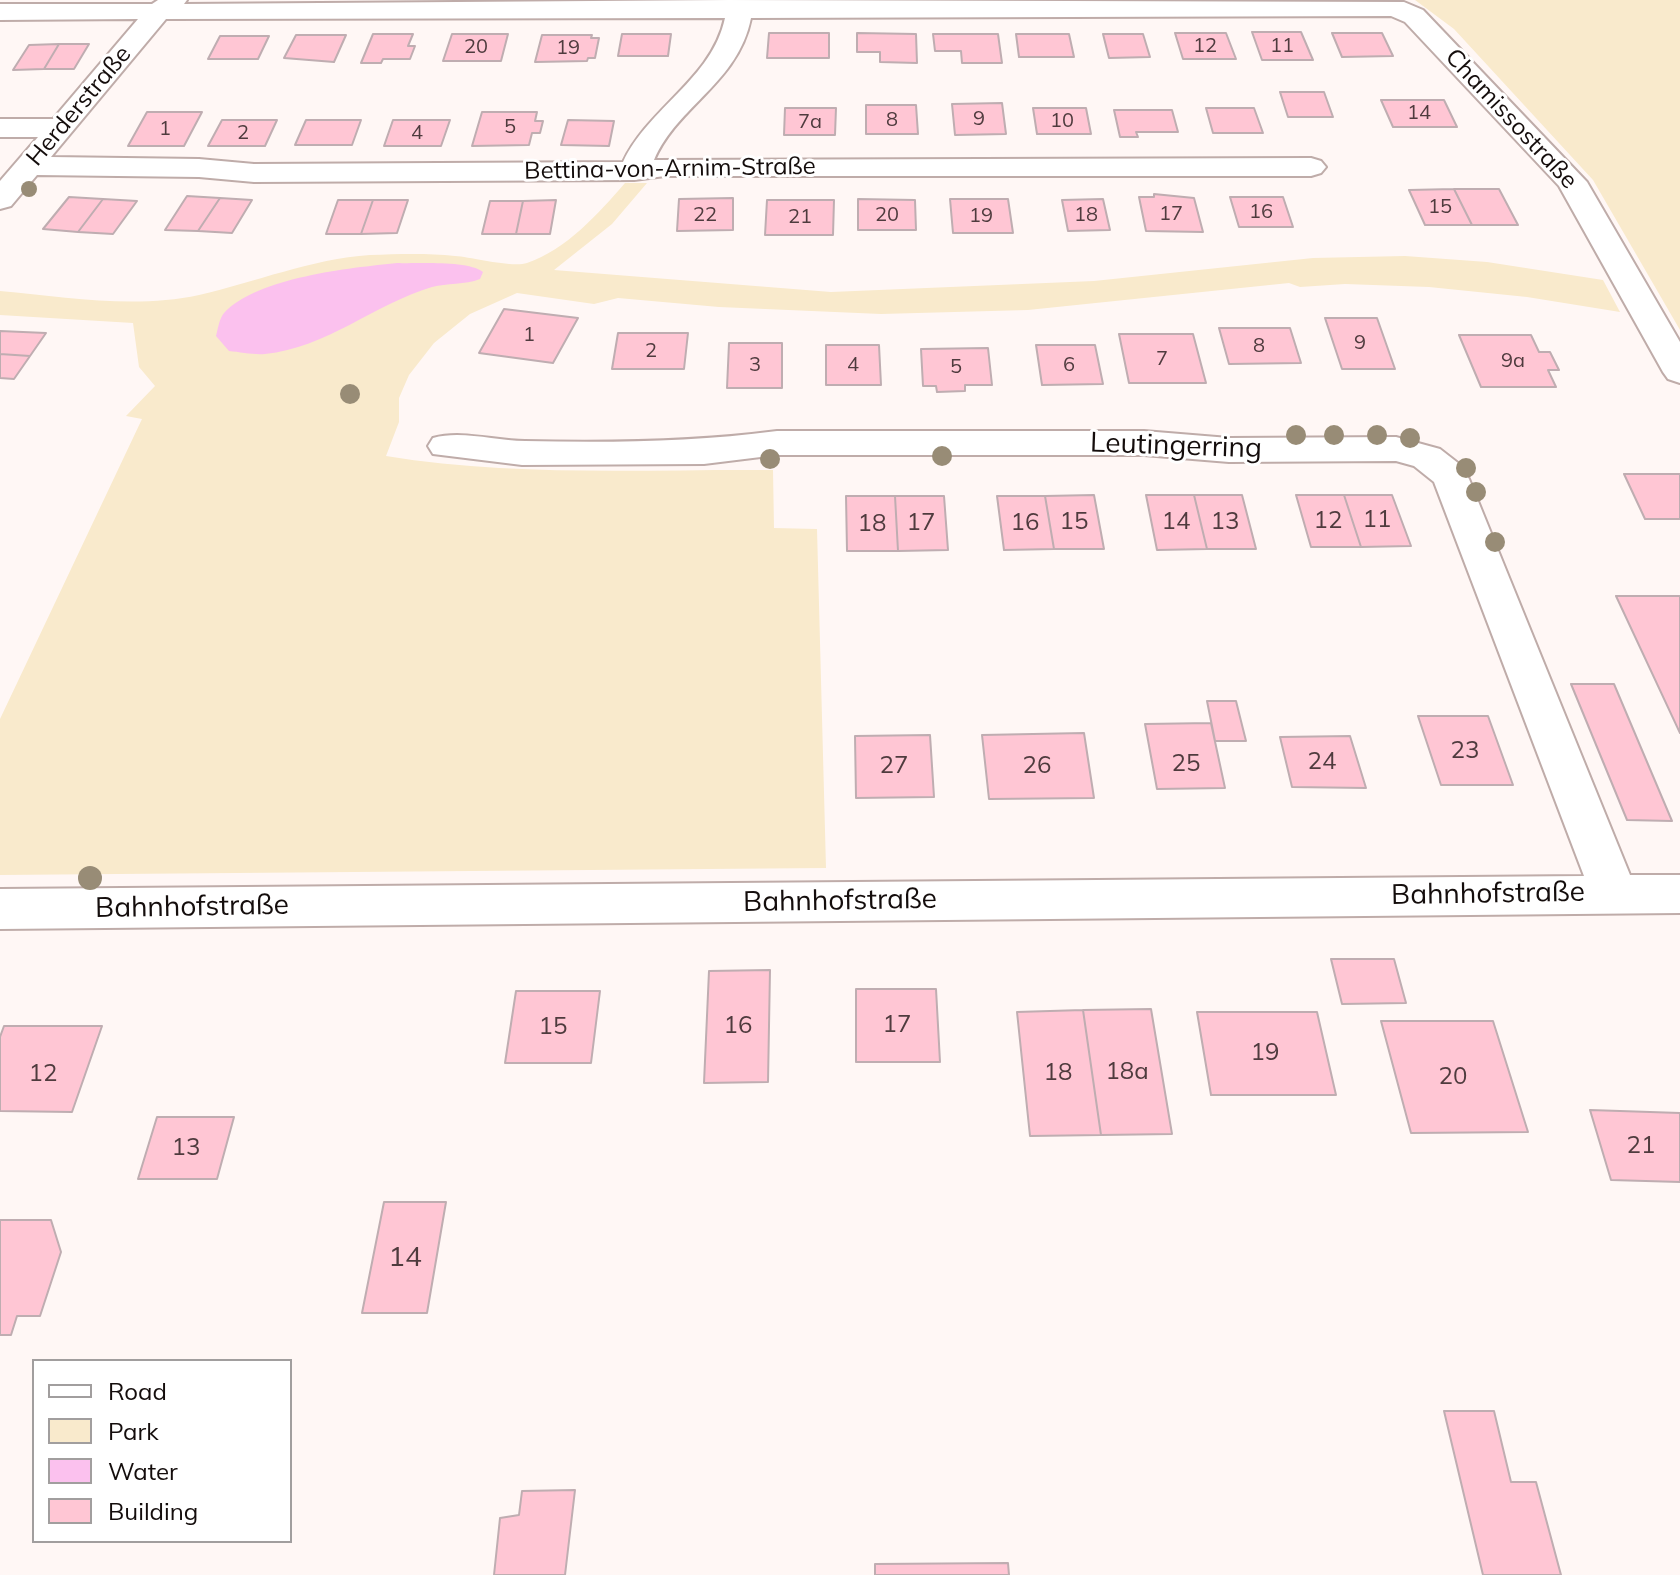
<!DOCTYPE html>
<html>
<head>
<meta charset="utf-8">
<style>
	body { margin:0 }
	#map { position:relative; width:1680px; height:1575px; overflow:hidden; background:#fff7f5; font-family:Mulish,sans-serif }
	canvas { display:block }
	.legend { position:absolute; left:32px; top:1359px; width:260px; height:184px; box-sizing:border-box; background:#fff; border:2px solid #a19e9e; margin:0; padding:10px 14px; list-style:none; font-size:24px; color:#140d0c }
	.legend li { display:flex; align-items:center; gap:16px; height:40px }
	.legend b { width:40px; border:2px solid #a19e9e }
</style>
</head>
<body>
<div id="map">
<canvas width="1680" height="1575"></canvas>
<ul class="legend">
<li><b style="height:10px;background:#fff"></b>Road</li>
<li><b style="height:22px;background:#f9eacc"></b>Park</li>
<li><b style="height:22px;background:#fbc1ee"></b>Water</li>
<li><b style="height:22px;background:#ffc6d4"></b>Building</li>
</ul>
</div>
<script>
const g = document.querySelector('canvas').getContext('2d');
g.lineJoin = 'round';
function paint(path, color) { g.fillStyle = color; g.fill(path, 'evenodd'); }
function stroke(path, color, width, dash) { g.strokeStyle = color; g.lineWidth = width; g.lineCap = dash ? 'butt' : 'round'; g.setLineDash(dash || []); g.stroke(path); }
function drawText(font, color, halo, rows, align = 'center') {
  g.font = font + ' Mulish,sans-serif'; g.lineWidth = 6; g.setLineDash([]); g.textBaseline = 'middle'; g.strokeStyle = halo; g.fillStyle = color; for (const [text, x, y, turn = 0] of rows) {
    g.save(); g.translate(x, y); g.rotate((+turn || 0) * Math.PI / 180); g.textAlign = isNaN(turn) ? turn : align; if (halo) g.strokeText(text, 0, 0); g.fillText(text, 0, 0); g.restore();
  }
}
paint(new Path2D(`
	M1415 0H1680V330L1593 180 1454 29Z
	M625 183H647L612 224 554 270 831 292 1094 281 1313 258 1405 256 1487 262 1603 280 1620 312 1527 297 1429 287 1345 284 1300 287 1289 283 1028 310 881 314 719 307 618 298 594 304 517 293 470 314 434 343 409 375 399 398V422L386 456C512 477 645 469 773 470L774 528 817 529 826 868 0 875V719L142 419 126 416 155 386 139 367 133 323 0 315V291C65 297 135 309 199 295 256 282 311 259 370 255 398 254 428 253 455 256 472 257 512 268 527 263 566 250 599 213 625 183Z`), '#f9eacc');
paint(new Path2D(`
	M397 263C418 264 467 260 483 272L480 279C465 285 447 283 432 287 375 304 326 348 265 354 254 355 240 352 229 351L216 336C218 329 219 319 224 313 258 277 350 268 397 263Z`), '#fbc1ee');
const building = new Path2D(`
	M1252 32H1301L1313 60H1262Z
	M769 33H829V58H767Z
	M857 33 916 34 917 63 880 62V52H857Z
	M1175 33H1226L1236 59H1183Z
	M1332 33H1382L1393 56 1342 57Z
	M373 34H413L408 46H415L410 59H383L381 63H361Z
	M452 34H508L501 61H443Z
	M622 34H671L668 56H618Z
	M933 34H998L1002 63H962L961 51H935Z
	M1016 34H1069L1074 57H1019Z
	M1103 34H1143L1150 57 1109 58Z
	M296 35H346L334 62 284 58Z
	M542 35H592L591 38H599L595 58H588L587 61 535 62Z
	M220 36H269L258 59H208Z
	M59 44H89L74 69H44Z
	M59 44 44 69 13 70 29 45Z
	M1280 92H1324L1333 117H1288Z
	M1381 100H1444L1457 127H1393Z
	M1002 103 1006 134 955 135 952 104Z
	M866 105H916L918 134H866Z
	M785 108H836L835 135H784Z
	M1033 108H1086L1091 134H1037Z
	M1206 108H1254L1263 133H1213Z
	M1114 110H1172L1178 132H1136L1138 137H1120Z
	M147 112H202L184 146H128Z
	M482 112H537L535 121H543L540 133H532L529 145 472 146Z
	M222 120H277L265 146H208Z
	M306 120H361L352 145H295Z
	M393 120H450L441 146H384Z
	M568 120 614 121 609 146 561 145Z
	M1454 189H1499L1518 225H1472Z
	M1454 189 1472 225H1425L1409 190Z
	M1154 194 1194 198 1203 232 1146 231 1139 197H1154Z
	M187 196 220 198 198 231 165 230Z
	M69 197 103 199 78 232 43 229Z
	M1230 197H1283L1293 227H1239Z
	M220 198 252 200 232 233 198 231Z
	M733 198V230L677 231 679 199Z
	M103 199 137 201 113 234 78 232Z
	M858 199 915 200 916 230H858Z
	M950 199H1008L1013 233H953Z
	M1103 199 1110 230 1068 231 1062 200Z
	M338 200H373L361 234H326Z
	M373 200H408L397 233 361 234Z
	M556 200 550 234H516L523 201Z
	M767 200H834L833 235H765Z
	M490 201H523L516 234H482Z
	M504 309 578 318 553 363 479 353Z
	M1325 318H1377L1395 369H1342Z
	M1219 328H1290L1301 363 1229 364Z
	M0 331 46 333 30 356 0 354Z
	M618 333H688L684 369H612Z
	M1119 334H1193L1206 383H1129Z
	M1459 335H1531L1539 352H1550L1559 370H1548L1556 387H1481Z
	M729 343H782V388H727Z
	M826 345H879L881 385H826Z
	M1036 345H1095L1103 384 1042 385Z
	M988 348 992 385H965V391L937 392 936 386H923L921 349Z
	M0 354 30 356 14 379 0 378Z
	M1624 474H1680V519H1645Z
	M1094 495 1104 549H1054L1045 496Z
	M1146 495H1194L1207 549 1157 550Z
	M1194 495H1242L1256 549H1207Z
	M1296 495H1344L1361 547H1311Z
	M1344 495H1392L1411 546 1361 547Z
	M846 496H895L898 551H847Z
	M895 496H944L948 550 898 551Z
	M997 496H1045L1054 549 1004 550Z
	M1616 596H1680V733Z
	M1571 684H1614L1672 821 1627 820Z
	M1207 701H1236L1246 741H1215Z
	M1418 716H1488L1513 785H1441Z
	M1211 723 1225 788 1157 789 1145 724Z
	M1084 733 1094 798 989 799 982 735Z
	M930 735 934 797 856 798 855 736Z
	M1350 736 1366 788 1292 787 1280 737Z
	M1331 959H1394L1406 1003 1342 1004Z
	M770 970 768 1082 704 1083 709 971Z
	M856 989H936L940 1062H856Z
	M516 991H600L591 1063H505Z
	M1151 1009 1172 1134 1101 1135 1083 1010Z
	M1083 1010 1101 1135 1030 1136 1017 1012Z
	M1197 1012H1317L1336 1095H1211Z
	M1381 1021H1493L1528 1132 1411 1133Z
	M4 1026H102L72 1112 0 1111V1037Z
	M1590 1110 1680 1113V1182L1611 1180Z
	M157 1117H234L217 1179H138Z
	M384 1202H446L427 1313H362Z
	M0 1220H51L61 1252 40 1316H17L11 1335H0Z
	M1444 1411H1494L1511 1482H1536L1561 1575H1483Z
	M575 1490 565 1575H494L500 1518 519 1515 522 1491Z
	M1008 1563 1009 1575H875V1564Z`);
paint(building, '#ffc6d4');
stroke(building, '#bfadb1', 2);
const minor = new Path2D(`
	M158 0H187L184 4 729 0 1404 2 1423 10 1587 182 1680 342V383L1668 379 1663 372 1559 186 1405 22 1391 16 751 18C738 83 678 105 654 160L1311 158 1321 161 1326 167 1321 173 1311 176H665L634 180 254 182 199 177 37 175 11 206 0 209V181L38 137H0V119H53L138 19 0 20V4H152ZM725 18C712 79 649 107 623 162L254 164 199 159 51 157 166 19Z
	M777 431H1144L1229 438 1396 437 1440 449 1458 463 1469 479 1630 875H1680V913L0 929V889L1584 876 1434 482 1414 466 1396 461 1229 462 1144 455H777L704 464 522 465 433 454 428 446 433 438C462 430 495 441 525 441 609 443 693 442 777 431Z`);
stroke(minor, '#bfaca9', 4);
paint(minor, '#fff');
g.fillStyle = '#988c76';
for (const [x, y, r] of [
	[29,189,8],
	[350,394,10],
	[1296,435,10],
	[1334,435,10],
	[1377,435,10],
	[1410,438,10],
	[942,456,10],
	[770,459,10],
	[1466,468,10],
	[1476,492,10],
	[1495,542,10],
	[90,878,12]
]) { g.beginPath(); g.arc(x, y, r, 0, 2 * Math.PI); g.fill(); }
drawText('20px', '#4f3b3e', null, [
	["12",1205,46],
	["11",1282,46],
	["20",476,47],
	["19",568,48],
	["14",1419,113],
	["9",979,119],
	["8",892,120],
	["10",1062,121],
	["7a",810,122],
	["5",510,127],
	["1",165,129],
	["2",243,133],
	["4",417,133],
	["15",1440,207],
	["16",1261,212],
	["17",1171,214],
	["22",705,215],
	["20",887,215],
	["18",1086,215],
	["19",981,216],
	["21",800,217],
	["1",529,335],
	["9",1360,343],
	["8",1259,346],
	["2",651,351],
	["7",1162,359],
	["9a",1513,361],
	["3",755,365],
	["4",853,365],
	["6",1069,365],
	["5",956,367]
]);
drawText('24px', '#140d0c', '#fff', [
	["Herderstraße",79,106,-50],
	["Chamissostraße",1511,119,47],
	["Bettina-von-Arnim-Straße",670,169,-1]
]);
drawText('24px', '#4f3b3e', null, [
	["11",1377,520],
	["12",1328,521],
	["15",1074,522],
	["14",1176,522],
	["13",1225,522],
	["17",921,523],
	["16",1025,523],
	["18",872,524],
	["23",1465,751],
	["24",1322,762],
	["25",1186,764],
	["27",894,766],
	["26",1037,766],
	["17",897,1025],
	["16",738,1026],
	["15",553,1027],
	["19",1265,1053],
	["18a",1127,1072],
	["18",1058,1073],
	["12",43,1074],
	["20",1453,1077],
	["21",1641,1146],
	["13",186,1148]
]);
drawText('28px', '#140d0c', '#fff', [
	["Leutingerring",1176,446,2],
	["Bahnhofstraße",1488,894,-1],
	["Bahnhofstraße",840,901,-1],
	["Bahnhofstraße",192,907,-1]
]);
drawText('28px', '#4f3b3e', null, [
	["14",405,1258]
]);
</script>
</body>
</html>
